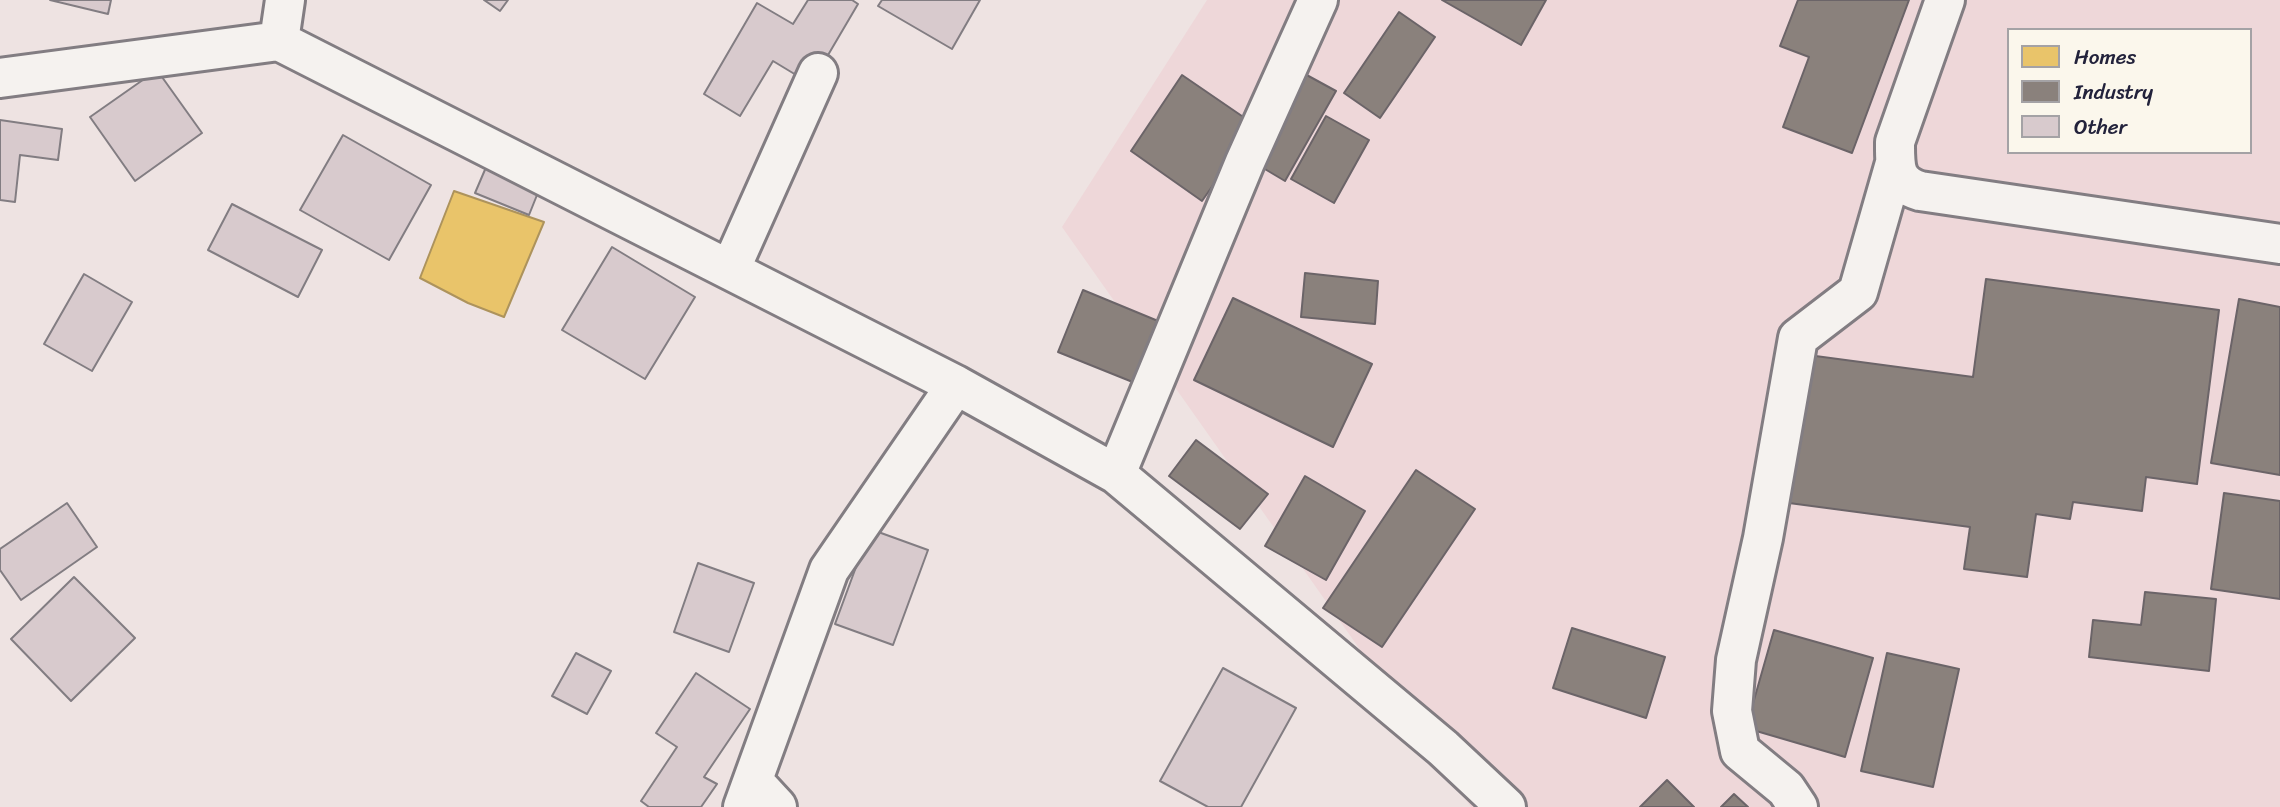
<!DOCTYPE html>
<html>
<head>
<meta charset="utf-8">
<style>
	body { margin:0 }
	#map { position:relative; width:2280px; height:807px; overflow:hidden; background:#eee3e2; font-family:Sriracha,sans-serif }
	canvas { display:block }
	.legend { position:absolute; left:2007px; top:28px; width:245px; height:126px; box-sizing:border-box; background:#fbf7ec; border:2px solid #a4a2a5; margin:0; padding:9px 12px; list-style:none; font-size:21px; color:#22223b }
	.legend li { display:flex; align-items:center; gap:14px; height:35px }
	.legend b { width:35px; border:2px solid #a4a2a5 }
</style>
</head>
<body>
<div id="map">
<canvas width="2280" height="807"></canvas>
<ul class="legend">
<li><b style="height:19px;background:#e9c46a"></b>Homes</li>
<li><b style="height:19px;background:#8a817c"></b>Industry</li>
<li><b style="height:19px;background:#d8cacd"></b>Other</li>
</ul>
</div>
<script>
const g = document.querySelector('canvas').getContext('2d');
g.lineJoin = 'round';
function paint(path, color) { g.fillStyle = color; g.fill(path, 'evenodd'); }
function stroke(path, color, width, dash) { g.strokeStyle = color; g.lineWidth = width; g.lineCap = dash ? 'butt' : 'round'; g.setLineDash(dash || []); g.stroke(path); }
paint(new Path2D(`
	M1207 0H2280V807H1471L1062 227ZM2009 30H2250V152H2009Z`), '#eed7d9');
const homes = new Path2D(`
	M454 191 544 222 504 317 468 303 420 278Z`);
paint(homes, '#e9c46a');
stroke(homes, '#ad935c', 2);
const industry = new Path2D(`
	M1442 0H1546L1521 45Z
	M1798 0H1909L1852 153 1783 127 1809 57 1780 46Z
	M1399 12 1435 37 1380 118 1344 93Z
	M1303 73 1336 91 1285 181 1253 162Z
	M1182 75 1255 125 1202 201 1131 151Z
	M1326 116 1369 140 1334 203 1291 179Z
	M1305 273 1378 281 1375 324 1301 317Z
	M1986 279 2219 310 2197 484 2146 477 2142 511 2073 502 2070 519 2036 514 2027 577 1964 569 1970 527 1789 503 1808 355 1973 377Z
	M1083 290 1175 328 1150 389 1058 352Z
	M1233 298 1372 364 1333 447 1194 380Z
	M2239 299 2280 307V475L2211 463Z
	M1196 440 1268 494 1240 529 1169 476Z
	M1416 470 1475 509 1382 647 1323 608Z
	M1305 476 1365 511 1326 580 1265 546Z
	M2224 493 2280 501V599L2211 589Z
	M2145 592 2216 599 2209 671 2089 657 2093 620 2141 625Z
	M1572 628 1665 657 1646 718 1553 688Z
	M1774 630 1873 658 1845 757 1746 728Z
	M1887 653 1959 669 1933 787 1861 771Z
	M1667 780 1694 807H1640Z
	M1734 794 1748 807H1721Z`);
paint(industry, '#8a817c');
stroke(industry, '#6b6468', 2);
const building = new Path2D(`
	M50 0H111L108 14Z
	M484 0H508L500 11Z
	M808 0H852L858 4 811 84 773 61 740 116 704 94 757 3 793 24Z
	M882 0H980L952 49 878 6Z
	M157 70 202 133 135 181 90 117Z
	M0 120 62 129 58 160 20 155 15 202 0 200Z
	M343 135 431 185 389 260 300 210Z
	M490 158 543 180 529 215 475 193Z
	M232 204 322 250 298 297 208 250Z
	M612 247 695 297 645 379 562 330Z
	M84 274 132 302 92 371 44 344Z
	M67 503 97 547 21 600 0 570V549Z
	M870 529 928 550 893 645 835 624Z
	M698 563 754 583 729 652 674 632Z
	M74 577 135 638 71 701 11 639Z
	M576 653 611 671 587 714 552 696Z
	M1223 668 1296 708 1241 807H1208L1160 781Z
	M696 673 750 709 704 777 717 784 701 807H649L641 801 677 747 656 733Z`);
paint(building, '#d8cacd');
stroke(building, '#827d82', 2);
const minor = new Path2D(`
	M285 0 279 41 956 385 1116 474 1443 748 1506 807
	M1945 0 1895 142C1895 167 1894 183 1920 191L2280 244
	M0 78 279 41
	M730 270 818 73
	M1116 474 1245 162 1318 0
	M753 781 777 807
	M743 807 829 570 956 385
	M1798 807 1786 789 1740 751 1732 711 1736 660 1763 538 1798 338 1858 292 1895 163`);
stroke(minor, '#827d82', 44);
stroke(minor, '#f5f2ef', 38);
</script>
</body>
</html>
